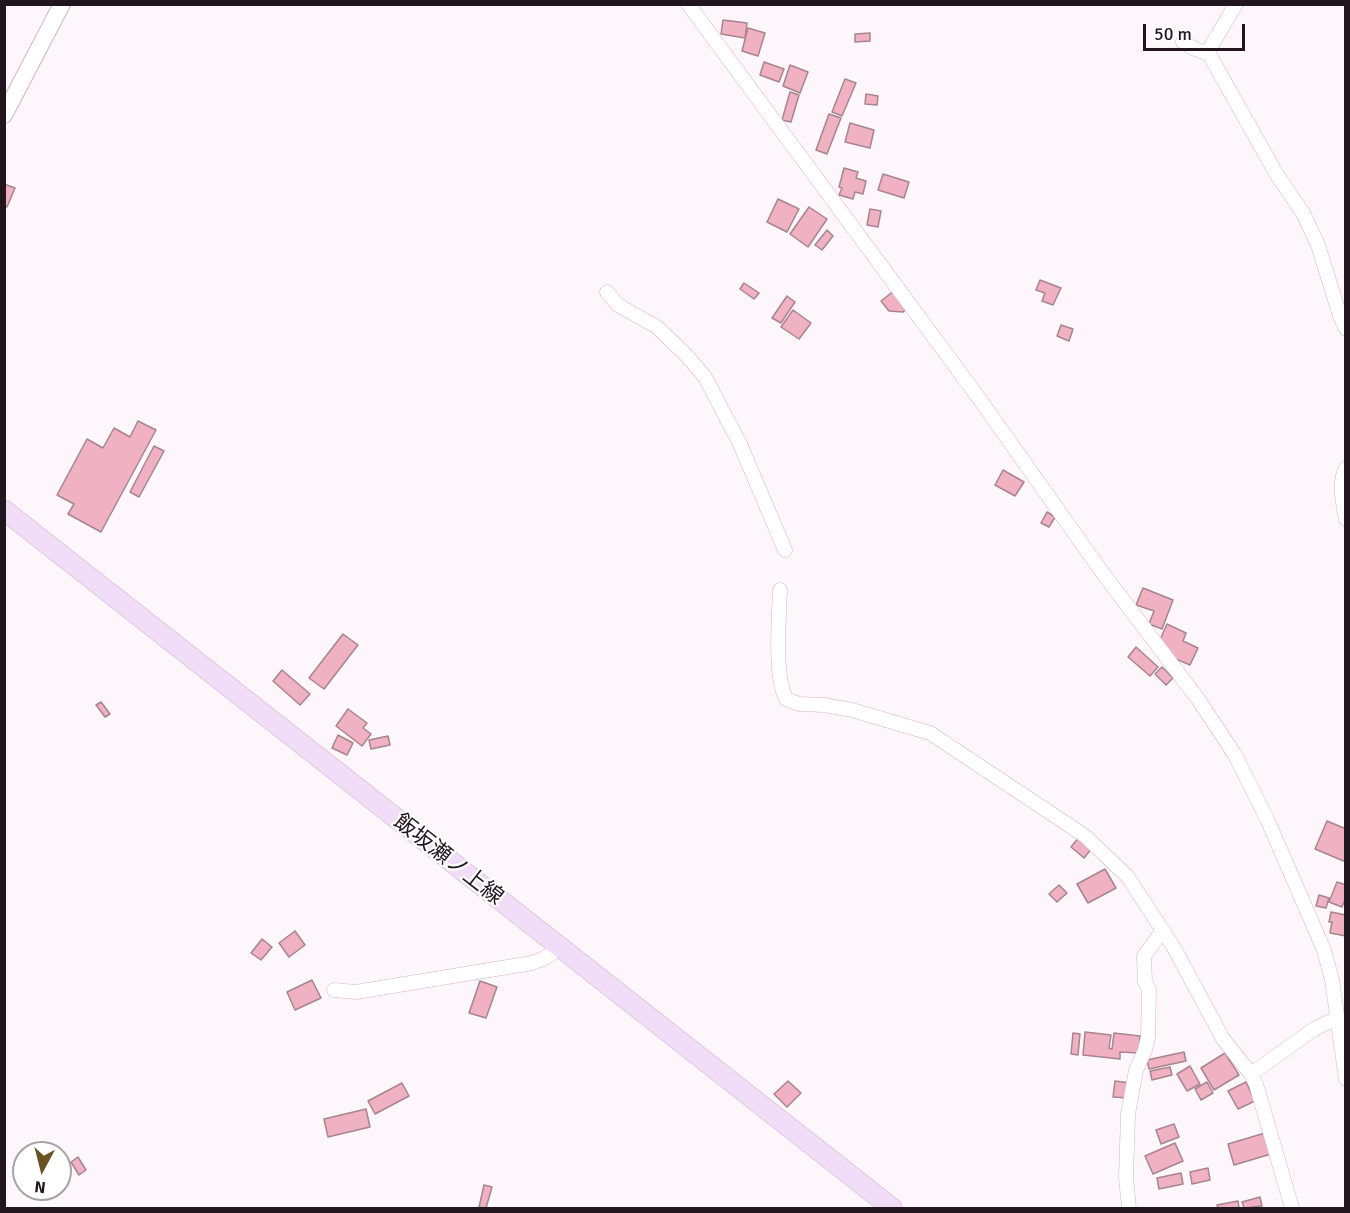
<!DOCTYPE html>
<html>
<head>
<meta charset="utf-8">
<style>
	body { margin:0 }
	#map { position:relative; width:1350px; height:1213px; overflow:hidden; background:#fdf7fb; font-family:Signika,sans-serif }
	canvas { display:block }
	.frame { position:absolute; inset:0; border:6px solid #21161e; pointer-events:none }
	.north { position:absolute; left:12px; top:1141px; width:60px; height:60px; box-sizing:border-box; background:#fff; border:2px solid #a6a2a5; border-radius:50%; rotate:187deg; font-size:16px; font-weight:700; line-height:24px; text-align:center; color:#21161e }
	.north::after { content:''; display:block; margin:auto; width:21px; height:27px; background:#685423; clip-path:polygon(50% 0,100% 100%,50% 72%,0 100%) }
	.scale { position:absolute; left:1143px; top:24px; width:102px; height:27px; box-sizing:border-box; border:3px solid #21161e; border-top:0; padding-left:8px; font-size:18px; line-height:21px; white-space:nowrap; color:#21161e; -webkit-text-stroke:4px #fff; paint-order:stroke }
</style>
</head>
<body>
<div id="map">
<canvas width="1350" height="1213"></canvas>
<div class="frame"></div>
<div class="north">N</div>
<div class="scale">50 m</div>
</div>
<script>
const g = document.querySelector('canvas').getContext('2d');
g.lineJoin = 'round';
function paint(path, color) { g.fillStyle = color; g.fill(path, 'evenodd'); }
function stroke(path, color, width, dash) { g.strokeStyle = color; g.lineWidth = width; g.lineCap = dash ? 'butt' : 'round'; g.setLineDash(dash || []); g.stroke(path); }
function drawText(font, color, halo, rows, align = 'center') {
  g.font = font + ' Signika,"Noto Sans JP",sans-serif'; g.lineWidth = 4.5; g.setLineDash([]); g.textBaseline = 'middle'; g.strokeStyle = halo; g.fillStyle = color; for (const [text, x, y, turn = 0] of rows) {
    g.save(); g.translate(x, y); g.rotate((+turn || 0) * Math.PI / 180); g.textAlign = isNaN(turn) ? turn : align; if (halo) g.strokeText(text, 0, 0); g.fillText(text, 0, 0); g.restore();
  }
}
const building = new Path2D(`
	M723 20 747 23 745 38 721 34Z
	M748 28 765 33 758 56 742 51Z
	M870 33V41L855 42V34Z
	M764 62 784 69 779 82 760 75Z
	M790 65 808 72 800 93 783 86Z
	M845 79 856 83 842 116 832 112Z
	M790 92 799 95 791 122 782 120Z
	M866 94 878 96 877 105 865 104Z
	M829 114 841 118 827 154 816 150Z
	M850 123 874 130 870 148 845 142Z
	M844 168 858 172 856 178 866 181 863 194 855 192 853 199 839 195 842 188 839 187Z
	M883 174 909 182 904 198 878 190Z
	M4 184 15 188 7 207 4 206Z
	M778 199 799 209 787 232 767 222Z
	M809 207 827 219 808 247 790 234Z
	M870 209 881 211 878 227 867 225Z
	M827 230 833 236 822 250 815 245Z
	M1040 280 1061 288 1053 305 1042 301 1045 293 1036 290Z
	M744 283 759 293 754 299 740 289Z
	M895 290 908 307 903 312 889 311 881 301Z
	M787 296 795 302 781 323 772 318Z
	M793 310 811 323 799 339 781 327Z
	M1061 325 1073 329 1069 341 1057 336Z
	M138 421 156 430 101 532 68 514 74 504 57 495 87 439 103 448 114 428 130 437Z
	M154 446 164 451 139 497 130 492Z
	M1003 470 1024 482 1015 496 995 485Z
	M1047 512 1055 517 1049 527 1041 523Z
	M1143 588 1173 600 1162 629 1149 624 1154 611 1136 605Z
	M1167 624 1186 633 1183 641 1198 648 1190 665 1171 657 1159 642Z
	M343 634 358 645 324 689 309 678Z
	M1136 647 1158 667 1150 676 1128 657Z
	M1162 667 1173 678 1166 685 1155 674Z
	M282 670 310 694 300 705 273 681Z
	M101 702 110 714 105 717 96 705Z
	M348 709 367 723 363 728 371 734 362 746 336 726Z
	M338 735 353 743 347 755 332 748Z
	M388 736 390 745 371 749 369 740Z
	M1327 821 1346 829V862L1315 849Z
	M1080 836 1093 847 1084 858 1071 847Z
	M1105 869 1116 888 1088 903 1077 884Z
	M1337 882 1346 885V897L1342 907 1329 902Z
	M1059 885 1067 893 1057 902 1049 894Z
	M1319 895 1329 898 1326 908 1316 906Z
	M1331 912 1346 915V936L1330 933 1332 922H1329Z
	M295 931 305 945 289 957 279 943Z
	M262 939 272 947 261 960 251 953Z
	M312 980 321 998 295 1010 287 992Z
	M480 981 497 987 486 1018 469 1013Z
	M1085 1032 1111 1035 1109 1048 1112 1049 1114 1033 1140 1036 1139 1053 1120 1052V1059L1083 1055Z
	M1073 1033 1080 1034 1078 1055 1071 1054Z
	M1184 1052 1186 1061 1149 1069 1147 1060Z
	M1225 1053 1239 1075 1214 1090 1201 1068Z
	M1190 1066 1200 1084 1187 1091 1177 1074Z
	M1170 1067 1172 1075 1152 1080 1150 1071Z
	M788 1081 801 1093 787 1107 774 1094Z
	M1115 1081 1130 1083 1128 1098 1113 1097Z
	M1207 1082 1213 1093 1201 1100 1195 1089Z
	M1246 1082 1255 1101 1238 1109 1228 1091Z
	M402 1083 409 1096 375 1114 368 1101Z
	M366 1109 370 1127 328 1137 324 1119Z
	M1174 1124 1179 1137 1161 1144 1156 1130Z
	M1265 1133 1271 1154 1234 1165 1228 1144Z
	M1175 1143 1183 1161 1153 1174 1145 1156Z
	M78 1157 86 1170 79 1175 71 1162Z
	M1208 1168 1210 1180 1192 1184 1190 1172Z
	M1181 1173 1183 1184 1159 1189 1157 1178Z
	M484 1185 492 1187 486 1208 479 1207Z
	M1260 1197 1262 1206 1244 1208 1242 1202Z
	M1238 1201 1239 1208H1218L1217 1205Z`);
paint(building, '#f0b1c2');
stroke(building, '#a7848e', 1.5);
const minor = new Path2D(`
	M688 4 978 397 1102 572 1198 699 1235 755 1267 819 1324 950 1332 980 1346 1079
	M1183 42 1195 49 1209 54 1277 175 1303 213 1318 245 1340 316 1346 329
	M1207 53 1236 4
	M607 292 618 305 657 327 687 356 705 377 740 444 785 550
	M1346 468C1338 483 1343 503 1346 519
	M780 590C779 618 774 676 786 699L799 704 824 705 852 710 930 733 1085 836 1127 876 1173 946 1223 1039 1251 1074 1256 1084 1292 1208
	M334 990 356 992 532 963 543 959 560 948
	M1251 1074 1314 1029 1337 1018
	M1129 1208 1126 1178 1128 1114 1136 1070 1145 1050 1148 1037 1149 990 1145 982 1144 956 1163 930`);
const tertiary = new Path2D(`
	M4 115 62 4`);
const secondary = new Path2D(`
	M4 510 892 1208`);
stroke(minor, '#d3b4c8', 15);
stroke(tertiary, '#d3b4c8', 18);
stroke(secondary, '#d3b4c8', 21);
stroke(minor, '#fff', 14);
stroke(tertiary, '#fff', 16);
stroke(secondary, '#f1ddf8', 20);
drawText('22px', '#21161e', '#fff', [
	["飯坂瀬ノ上線",448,860,38]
]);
</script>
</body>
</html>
